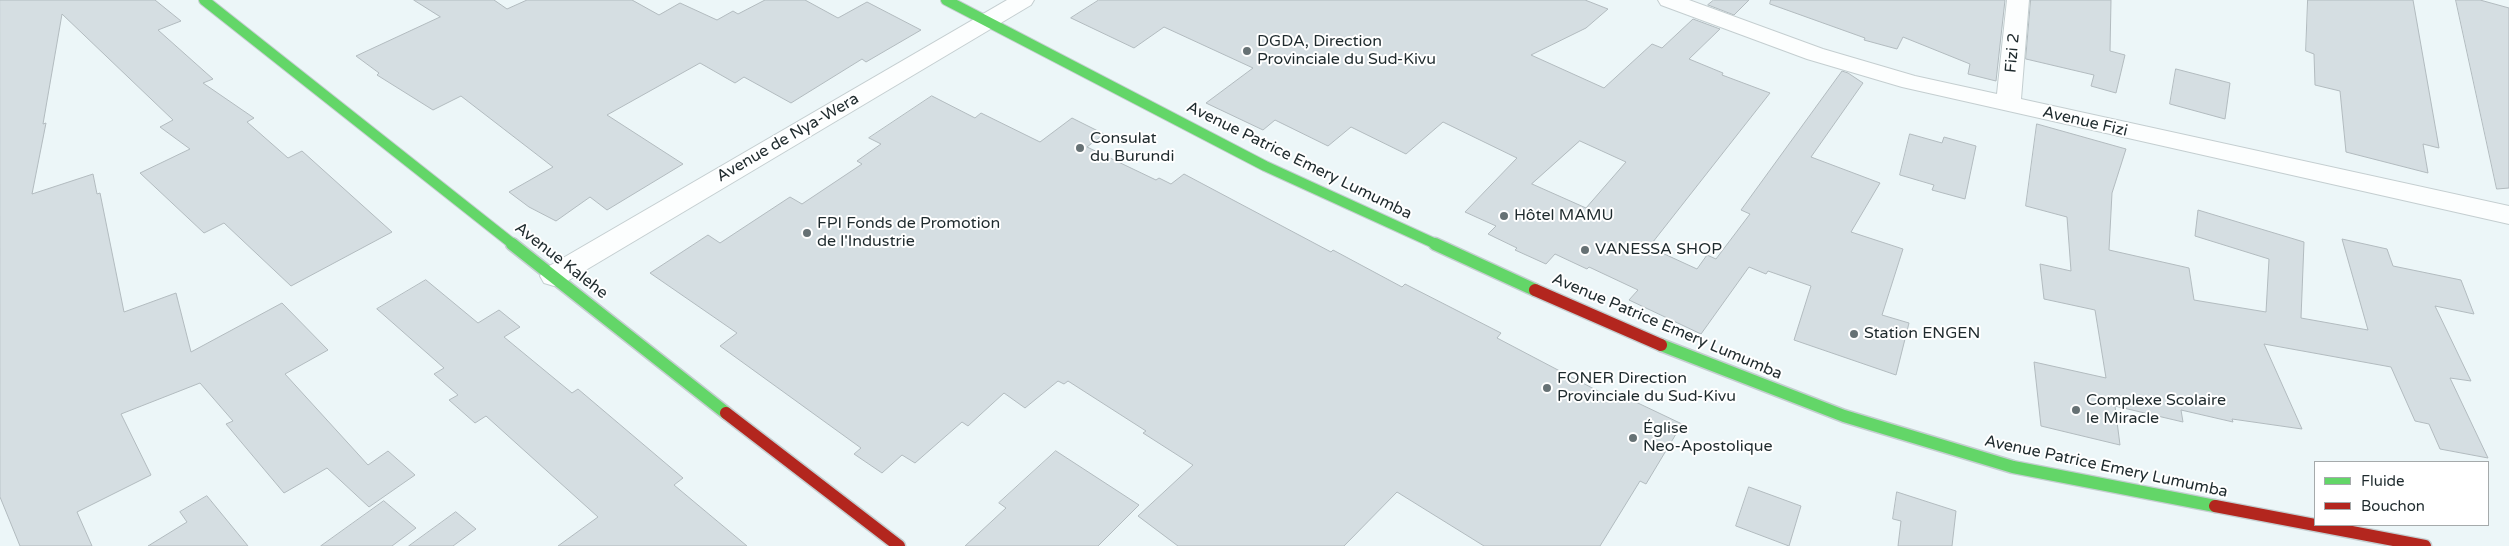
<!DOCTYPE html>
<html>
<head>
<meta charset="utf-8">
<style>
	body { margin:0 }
	#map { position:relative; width:2509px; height:546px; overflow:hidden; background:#ecf6f8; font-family:"Varela Round",sans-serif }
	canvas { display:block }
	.legend { position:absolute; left:2314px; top:461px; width:175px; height:65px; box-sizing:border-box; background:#fff; border:1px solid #a5aaab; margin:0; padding:6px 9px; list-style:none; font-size:15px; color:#1e2a2d }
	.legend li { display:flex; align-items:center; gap:10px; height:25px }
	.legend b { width:25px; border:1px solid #a5aaab }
</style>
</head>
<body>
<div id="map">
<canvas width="2509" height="546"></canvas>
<ul class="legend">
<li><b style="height:6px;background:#63d668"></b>Fluide</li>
<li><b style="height:6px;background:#b3261e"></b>Bouchon</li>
</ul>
</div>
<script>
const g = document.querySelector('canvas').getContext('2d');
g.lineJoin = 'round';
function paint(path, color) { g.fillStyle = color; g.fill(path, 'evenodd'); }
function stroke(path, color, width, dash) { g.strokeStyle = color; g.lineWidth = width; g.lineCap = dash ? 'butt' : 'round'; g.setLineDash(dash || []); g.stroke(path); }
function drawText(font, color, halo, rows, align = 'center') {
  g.font = font + ' "Varela Round",sans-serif'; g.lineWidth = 4; g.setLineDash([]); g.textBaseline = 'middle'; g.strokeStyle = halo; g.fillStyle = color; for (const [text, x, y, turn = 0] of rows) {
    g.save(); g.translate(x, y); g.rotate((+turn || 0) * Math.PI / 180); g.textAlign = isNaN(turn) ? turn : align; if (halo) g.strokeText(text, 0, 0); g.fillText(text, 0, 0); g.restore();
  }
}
const building = new Path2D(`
	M0 0H155L181 21 158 30 213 79 203 83 254 118 247 122 288 158 302 151 392 232 291 286 224 223 204 233 140 173 190 149 160 127 173 120 62 14 43 124 46 123 32 194 93 174 97 194 100 193 124 312 176 293 191 352 282 303 328 350 285 374 368 465 388 451 415 475 369 507 327 468 284 493 226 424 233 421 200 383 121 414 151 475 77 512 92 546H20L0 497Z
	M414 0H494L507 9 527 0H632L659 15 680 3 717 20 733 11 738 14 765 0H805L838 18 867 2 921 30 866 62 862 59 791 103 744 77 735 83 700 63 607 115 683 164 607 210 590 197 556 221 529 207 509 192 553 167 461 96 433 110 377 75 379 73 356 56 440 17Z
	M1099 0H1585L1608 9 1586 28 1531 55 1604 88 1652 44 1662 48 1693 19 1720 29 1689 59 1723 73 1722 75 1770 93 1649 247 1697 269 1707 255 1716 259 1750 214 1741 210 1842 71 1848 73 1863 83 1811 157 1880 183 1851 232 1903 249 1882 315 1909 323 1896 375 1794 340 1811 286 1768 271 1766 274 1749 267 1701 334 1629 300 1638 290 1589 267 1587 269 1555 254 1546 264 1515 250 1517 248 1488 234 1496 226 1465 212 1517 158 1443 122 1406 154 1351 127 1328 146 1275 120 1263 130 1206 103 1253 68 1164 27 1134 48 1071 18ZM1580 141 1626 162 1586 208 1532 184Z
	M1714 0H1749L1734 15 1708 5Z
	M1771 0H2005L1996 81 1968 74 1970 64 1903 37 1897 49 1864 40 1865 38 1770 4Z
	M2031 0H2111L2110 51 2125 55 2116 93 2091 86 2094 75 2026 59Z
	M2308 0H2413L2439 148 2423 144 2428 173 2346 152 2340 91 2315 85 2314 54 2306 51Z
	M2456 0H2480L2509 8V188L2497 189Z
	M2176 69 2230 83 2225 119 2170 104Z
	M932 96 975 118 981 113 1040 142 1072 118 1104 134 1087 147 1156 180 1159 178 1171 184 1184 174 1331 252 1333 250 1402 287 1405 284 1501 333 1497 338 1617 401 1621 395 1682 424 1646 484 1640 481 1600 546H1484L1397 492 1344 546H1178L1138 516 1193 465 1143 433 1146 431 1068 381 1064 384 1058 381 1025 408 1004 393 968 426 962 422 915 463 902 455 882 473 854 454 861 448 720 346 737 333 650 273 708 235 720 243 790 197 802 204 862 164 857 161 881 144 869 138Z
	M2037 124 2126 149 2112 193 2109 250 2189 268 2194 300 2266 312 2269 259 2195 236 2198 210 2304 242 2301 318 2368 330 2342 239 2387 249 2393 266 2461 280 2474 314 2435 306 2471 381 2450 378 2488 458 2440 449 2429 424 2415 421 2391 367 2264 344 2302 429 2232 419 2233 422 2181 410 2183 422 2115 406 2120 445 2041 426 2034 362 2106 378 2095 310 2044 299 2040 264 2071 271 2067 217 2026 206Z
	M1910 134 1942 143 1944 137 1976 146 1965 199 1932 190 1934 185 1900 175Z
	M426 280 478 323 499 310 520 327 504 337 572 393 578 389 683 478 674 485 747 546H558L598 517 486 416 475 423 449 400 458 395 434 374 444 368 377 309Z
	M1056 451 1139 505 1098 546H965L1006 508 999 503Z
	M1749 487 1801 506 1789 546 1736 526Z
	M1897 492 1956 511 1952 546H1898L1901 521 1893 519Z
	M207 496 248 546H148L187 522 180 512Z
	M384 501 416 528 392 546H321Z
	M456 512 476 529 453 546H409Z`);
paint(building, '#d5dee2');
stroke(building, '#b2bbbf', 1);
const street = new Path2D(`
	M1007 0H1034L1031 5 564 283 554 286 544 283 540 276 544 269Z
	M1658 0H1689L1823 49 1915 76 1997 94 2007 0H2029L2021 99 2509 206V224L1902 87 1807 59 1661 5Z`);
const fastFar1 = new Path2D(`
	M204 0 514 245
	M946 0 1265 166 1438 245`);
const fast = new Path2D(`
	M512 244 726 413
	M1435 244 1535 290
	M1661 345 1844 416 2013 467 2215 506`);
const jam = new Path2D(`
	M1535 290 1661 345
	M726 413 899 546
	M2215 506 2425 546`);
stroke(street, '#c4ced0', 2);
stroke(fastFar1, '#c4ced0', 12);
stroke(fast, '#c4ced0', 15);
stroke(jam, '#c4ced0', 15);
paint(street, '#fcfefe');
stroke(fastFar1, '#63d668', 10);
stroke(fast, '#63d668', 12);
stroke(jam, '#b3261e', 12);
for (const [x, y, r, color] of [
	[1247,51,5,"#667174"],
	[1080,148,5,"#667174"],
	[1504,216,5,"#667174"],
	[807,233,5,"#667174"],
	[1585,250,5,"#667174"],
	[1854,334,5,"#667174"],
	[1547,388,5,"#667174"],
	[2076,410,5,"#667174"],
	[1633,438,5,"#667174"]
]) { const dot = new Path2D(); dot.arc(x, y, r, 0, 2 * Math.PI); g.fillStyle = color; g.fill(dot); stroke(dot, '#fff', 2); }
drawText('16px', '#1e2a2d', '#fff', [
	["DGDA, Direction",1257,42],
	["Provinciale du Sud-Kivu",1257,60],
	["Consulat",1090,139],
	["du Burundi",1090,157],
	["Hôtel MAMU",1514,216],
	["FPI Fonds de Promotion",817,224],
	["de l'Industrie",817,242],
	["VANESSA SHOP",1595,250],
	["Station ENGEN",1864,334],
	["FONER Direction",1557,379],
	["Provinciale du Sud-Kivu",1557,397],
	["Complexe Scolaire",2086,401],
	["le Miracle",2086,419],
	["Église",1643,429],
	["Neo-Apostolique",1643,447]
], 'left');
drawText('16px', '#1e2a2d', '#fff', [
	["Fizi 2",2013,53,-85],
	["Avenue Fizi",2085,122,13],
	["Avenue de Nya-Wera",788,138,-30],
	["Avenue Patrice Emery Lumumba",1299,161,26],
	["Avenue Kalehe",561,261,38],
	["Avenue Patrice Emery Lumumba",1667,327,23],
	["Avenue Patrice Emery Lumumba",2106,467,12]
]);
</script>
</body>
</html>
